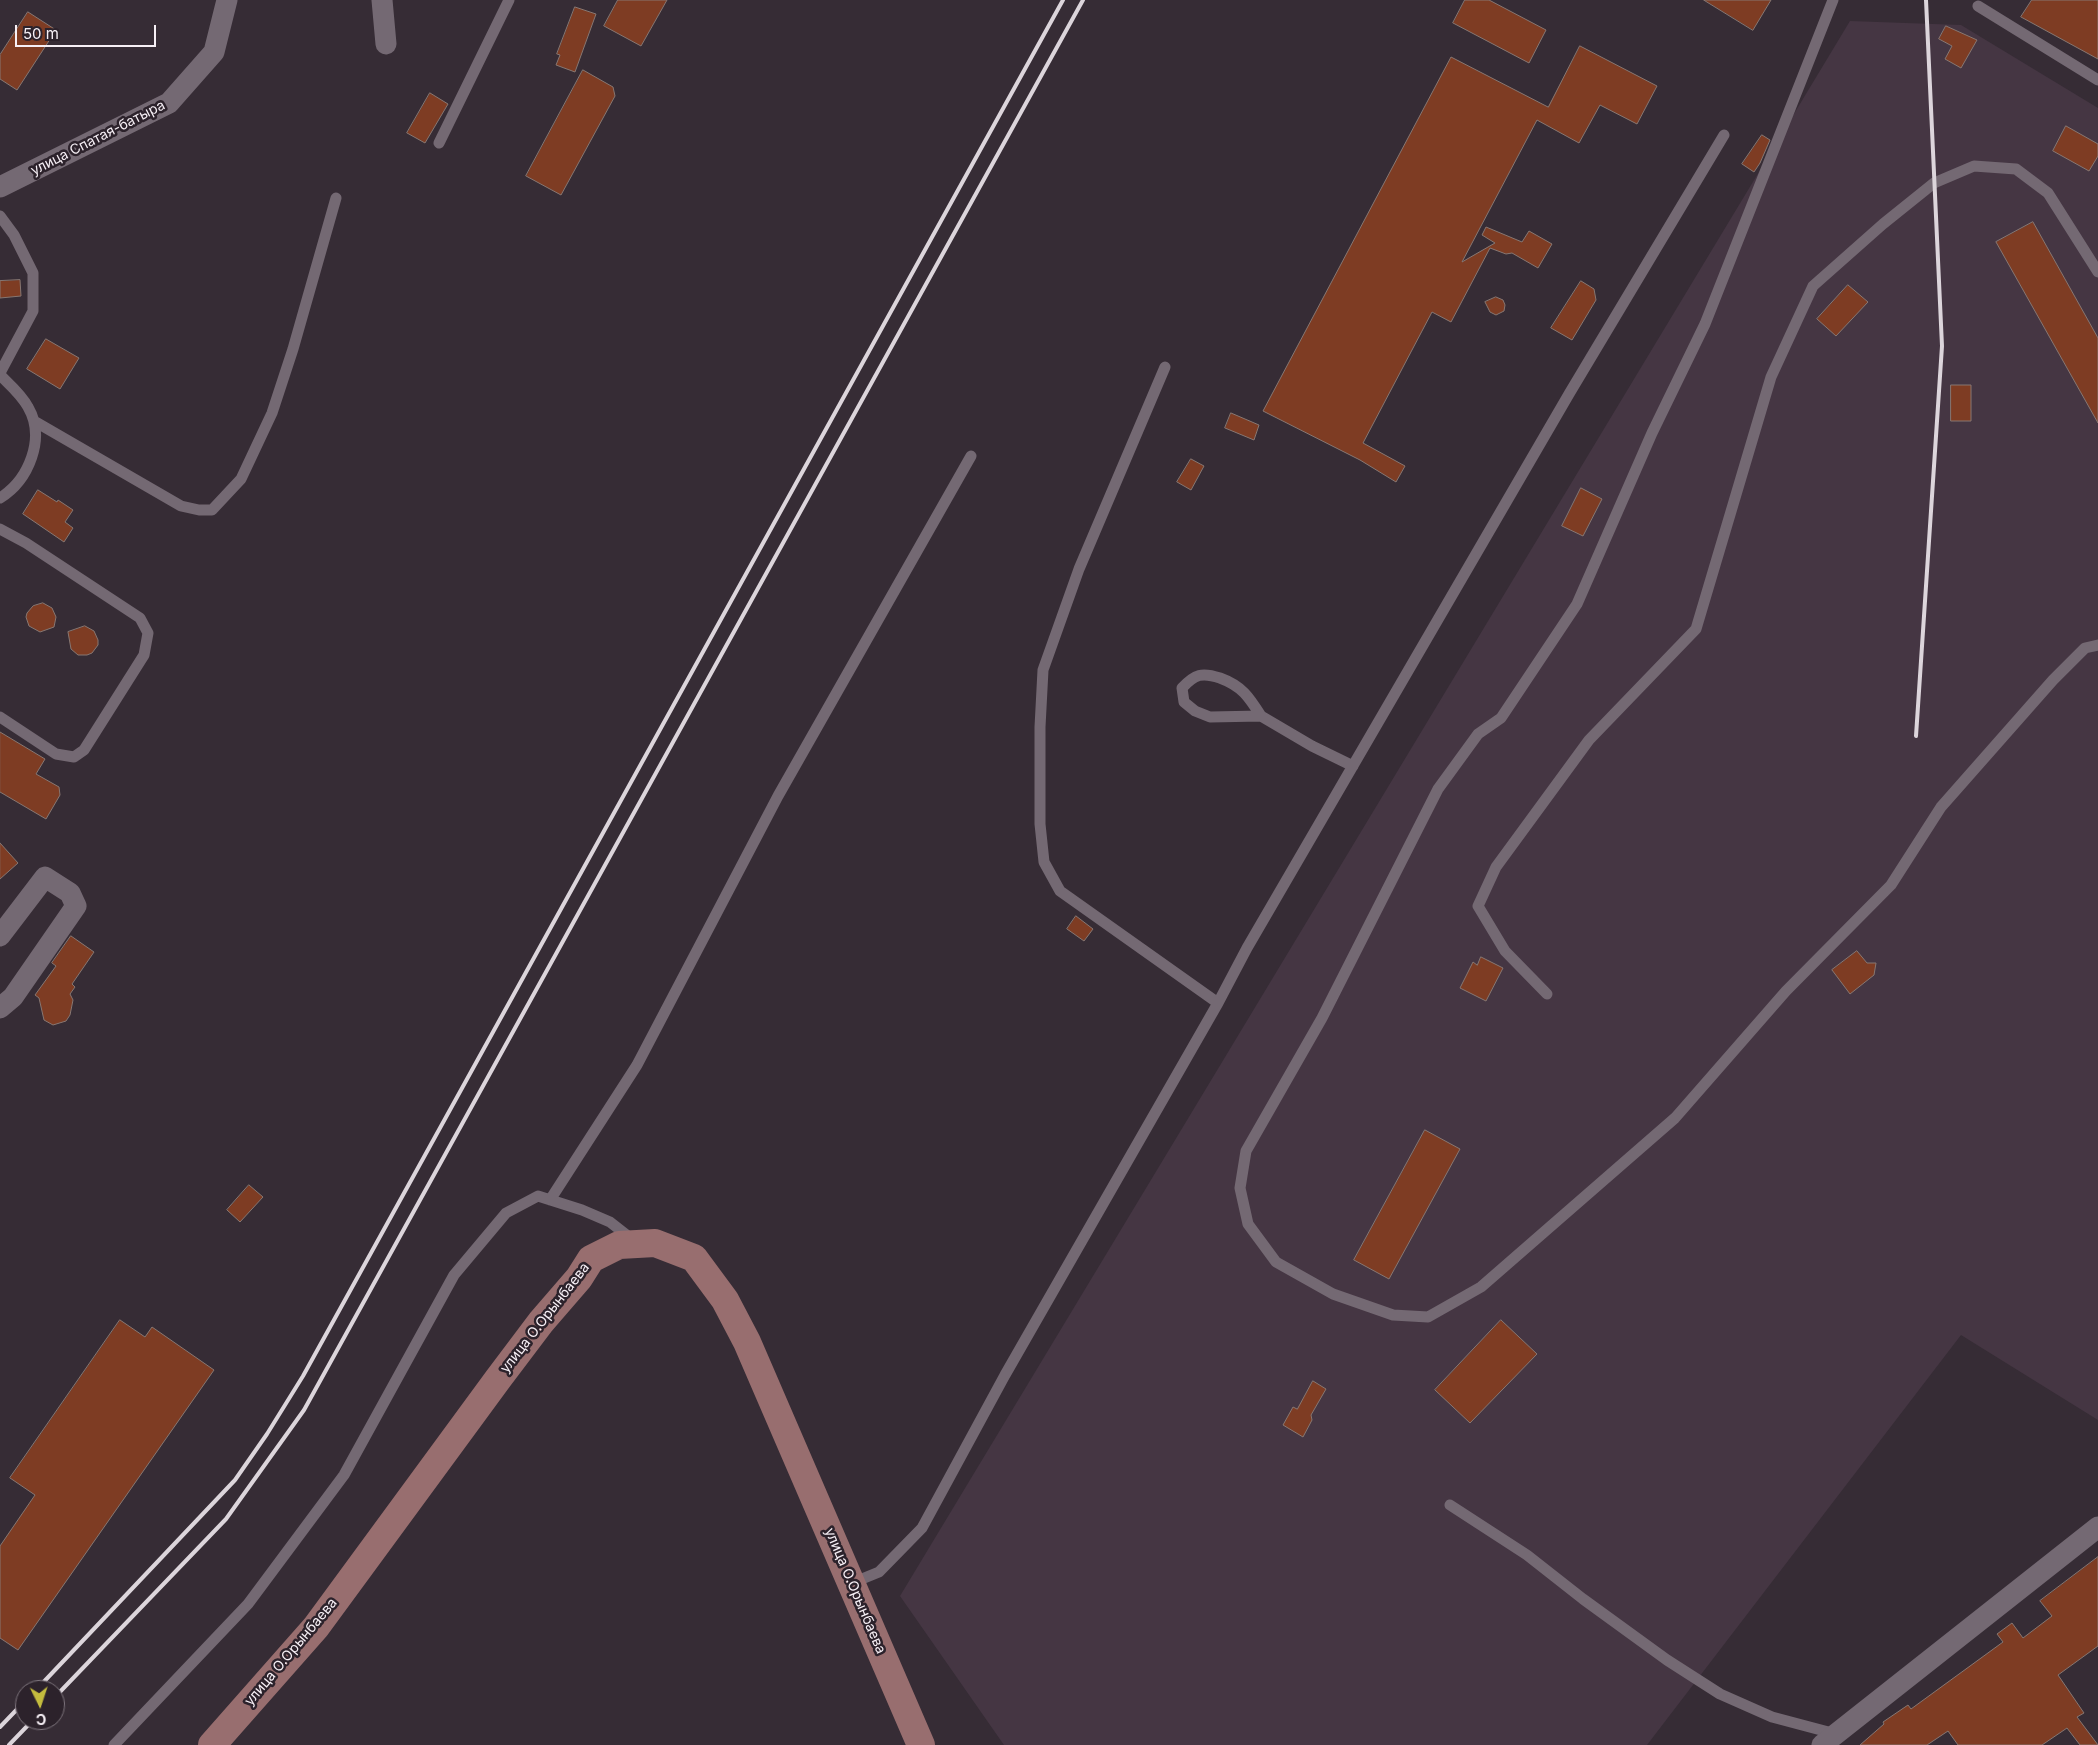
<!DOCTYPE html>
<html>
<head>
<meta charset="utf-8">
<style>
	body { margin:0 }
	#map { position:relative; width:2098px; height:1745px; overflow:hidden; background:#362c35; font-family:Inter,sans-serif }
	canvas { display:block }
	.north { position:absolute; left:15px; top:1680px; width:50px; height:50px; box-sizing:border-box; background:#2c222b; border:1px solid #7d747c; border-radius:50%; rotate:176deg; font-size:14px; font-weight:700; line-height:20px; text-align:center; color:#f7f0f6 }
	.north::after { content:''; display:block; margin:auto; width:18px; height:22px; background:#c4bc3e; clip-path:polygon(50% 0,100% 100%,50% 72%,0 100%) }
	.scale { position:absolute; left:15px; top:25px; width:141px; height:22px; box-sizing:border-box; border:2px solid #f7f0f6; border-top:0; padding-left:6px; font-size:15px; line-height:18px; white-space:nowrap; color:#f7f0f6; -webkit-text-stroke:4px #2c222b; paint-order:stroke }
</style>
</head>
<body>
<div id="map">
<canvas width="2098" height="1745"></canvas>
<div class="north">С</div>
<div class="scale">50 m</div>
</div>
<script>
const g = document.querySelector('canvas').getContext('2d');
g.lineJoin = 'round';
function paint(path, color) { g.fillStyle = color; g.fill(path, 'evenodd'); }
function stroke(path, color, width, dash) { g.strokeStyle = color; g.lineWidth = width; g.lineCap = dash ? 'butt' : 'round'; g.setLineDash(dash || []); g.stroke(path); }
function drawText(font, color, halo, rows, align = 'center') {
  g.font = font + ' Inter,sans-serif'; g.lineWidth = 5; g.setLineDash([]); g.textBaseline = 'middle'; g.strokeStyle = halo; g.fillStyle = color; for (const [text, x, y, turn = 0] of rows) {
    g.save(); g.translate(x, y); g.rotate((+turn || 0) * Math.PI / 180); g.textAlign = isNaN(turn) ? turn : align; if (halo) g.strokeText(text, 0, 0); g.fillText(text, 0, 0); g.restore();
  }
}
paint(new Path2D(`
	M1850 21 1961 25 2098 108V1420L1961 1335 1647 1745H1004L900 1596Z`), '#453643');
const building = new Path2D(`
	M618 0H667L641 46 604 26Z
	M1465 0H1489L1546 30 1529 63 1453 23Z
	M1704 0H1771L1753 30Z
	M2032 0H2098V59L2021 17Z
	M575 7 596 14 575 72 556 65 560 55 557 54Z
	M28 12 56 30 17 90 0 79V55Z
	M1946 26 1977 40 1961 68 1945 59 1952 46 1939 39Z
	M1580 46 1657 86 1637 124 1600 105 1579 143 1537 120 1462 262 1495 243 1482 235 1486 227 1522 242 1529 231 1552 244 1538 268 1512 253 1506 254 1490 248 1451 322 1432 312 1363 443 1405 466 1396 482 1360 460 1263 411 1451 57 1548 107Z
	M583 70 613 87 615 96 561 195 526 176Z
	M430 93 448 104 425 143 407 133Z
	M2066 126 2098 144V156L2089 171 2053 151Z
	M1762 135 1770 140 1760 163 1754 172 1742 164Z
	M2033 222 2098 338V423L1996 242Z
	M20 280 21 296 0 298V281Z
	M1581 281 1594 289 1596 300 1572 340 1551 328Z
	M1848 285 1868 302 1836 336 1817 319Z
	M1496 297 1503 300 1505 305 1504 311 1496 315 1490 312 1485 302Z
	M46 339 79 358 60 389 27 369Z
	M1951 385H1971V421H1951Z
	M1231 413 1259 425 1254 440 1225 428Z
	M1191 459 1204 466 1191 490 1177 482Z
	M1581 488 1602 499 1583 536 1562 526Z
	M38 490 57 502 58 500 73 510 65 522 73 528 64 542 23 514Z
	M43 603 52 608 56 617 54 627 40 632 29 626 26 617 27 613 33 606Z
	M85 626 94 631 98 640V645L92 653 87 655H78L71 649 68 632Z
	M0 732 45 759 36 774 59 787 60 795 46 819 0 792Z
	M0 843 18 863 0 879Z
	M1076 916 1093 929 1084 941 1067 929Z
	M71 936 94 952 72 984 75 987 70 994 73 1000 70 1015 66 1021 53 1025 44 1020 39 998 35 995 56 966 52 963Z
	M1857 951 1867 963H1876L1874 975 1850 994 1832 970Z
	M1481 957 1503 968 1486 1001 1460 988 1473 962 1477 965Z
	M1425 1130 1460 1149 1389 1279 1354 1260Z
	M249 1185 263 1197 240 1222 227 1210Z
	M120 1320 145 1337 152 1327 214 1370 18 1650 0 1638V1546L35 1495 10 1478Z
	M1501 1320 1537 1354 1470 1423 1435 1390Z
	M1313 1381 1326 1389 1311 1415 1312 1420 1303 1437 1283 1425 1293 1407 1297 1409Z
	M2098 1557V1646L2058 1675 2084 1713 2077 1717 2098 1745H2080L2067 1728 2042 1745H1958L1948 1731 1927 1745H1860L1884 1724 1883 1722 1908 1705 1911 1709 2003 1642 1997 1634 2012 1623 2023 1638 2052 1616 2040 1601Z`);
paint(building, '#7e3c23');
stroke(building, '#877772', 1);
stroke(new Path2D(`
	M1833 0 1705 324 1652 433 1577 604 1501 718 1478 734 1438 789 1322 1018 1246 1151 1240 1188 1248 1224 1276 1262 1333 1294 1393 1315 1428 1317 1481 1287 1675 1118 1786 991 1891 885 1941 807 2053 680 2085 648 2098 645
	M1978 6 2098 80
	M439 143 509 0
	M0 216 14 235 33 273V311L0 373
	M1165 367 1079 569 1043 670 1040 727V824L1044 862 1060 891 1218 1003
	M0 375C10 385 21 394 28 407 46 438 29 480 0 498
	M34 421 181 506 199 510H212L241 479 272 413 293 349 336 198
	M0 529 26 543 140 618 148 633 144 655 84 750 74 757 56 754 0 717
	M1261 716C1249 697 1242 686 1220 678 1202 672 1195 674 1182 688L1184 702 1195 711 1210 717 1261 716 1312 746 1353 766
	M1547 994 1505 951 1478 906 1496 867 1589 740 1696 629 1771 377 1813 286 1883 224 1934 183 1974 166 2016 169 2048 193 2098 272
	M550 1200 637 1065 778 796 971 456
	M1450 1505 1527 1555 1583 1599 1667 1660 1720 1694 1772 1717 1836 1734
	M852 1583 879 1572 922 1528 1005 1375 1218 1003 1247 948 1569 394 1724 135
	M114 1745 248 1604 344 1475 454 1275 506 1213 538 1196 582 1210 610 1222 633 1240`), '#746973', 11);
stroke(new Path2D(`
	M382 0 386 44
	M0 187 169 103 214 52 227 0
	M0 936 45 877 70 893 76 906 13 997 0 1008
	M1822 1745 2098 1527`), '#746973', 21);
stroke(new Path2D(`
	M212 1745 316 1627 498 1379 541 1322 579 1278 591 1259 619 1245 655 1243 694 1258 725 1300 747 1342 921 1745`), '#986e6f', 28);
stroke(new Path2D(`
	M1916 736 1942 346 1926 0
	M36 1690 235 1480 267 1434 303 1376 1063 0
	M55 1697 226 1519 304 1410 1083 0
	M0 1727 25 1701
	M9 1745 33 1720`), '#dcd5db', 4);
drawText('14px', '#f7f0f6', '#2c222b', [
	["улица Спатая-батыра",98,138,-27],
	["улица О.Орынбаева",545,1318,-52],
	["улица О.Орынбаева",855,1591,67],
	["улица О.Орынбаева",291,1652,-50]
]);
</script>
</body>
</html>
